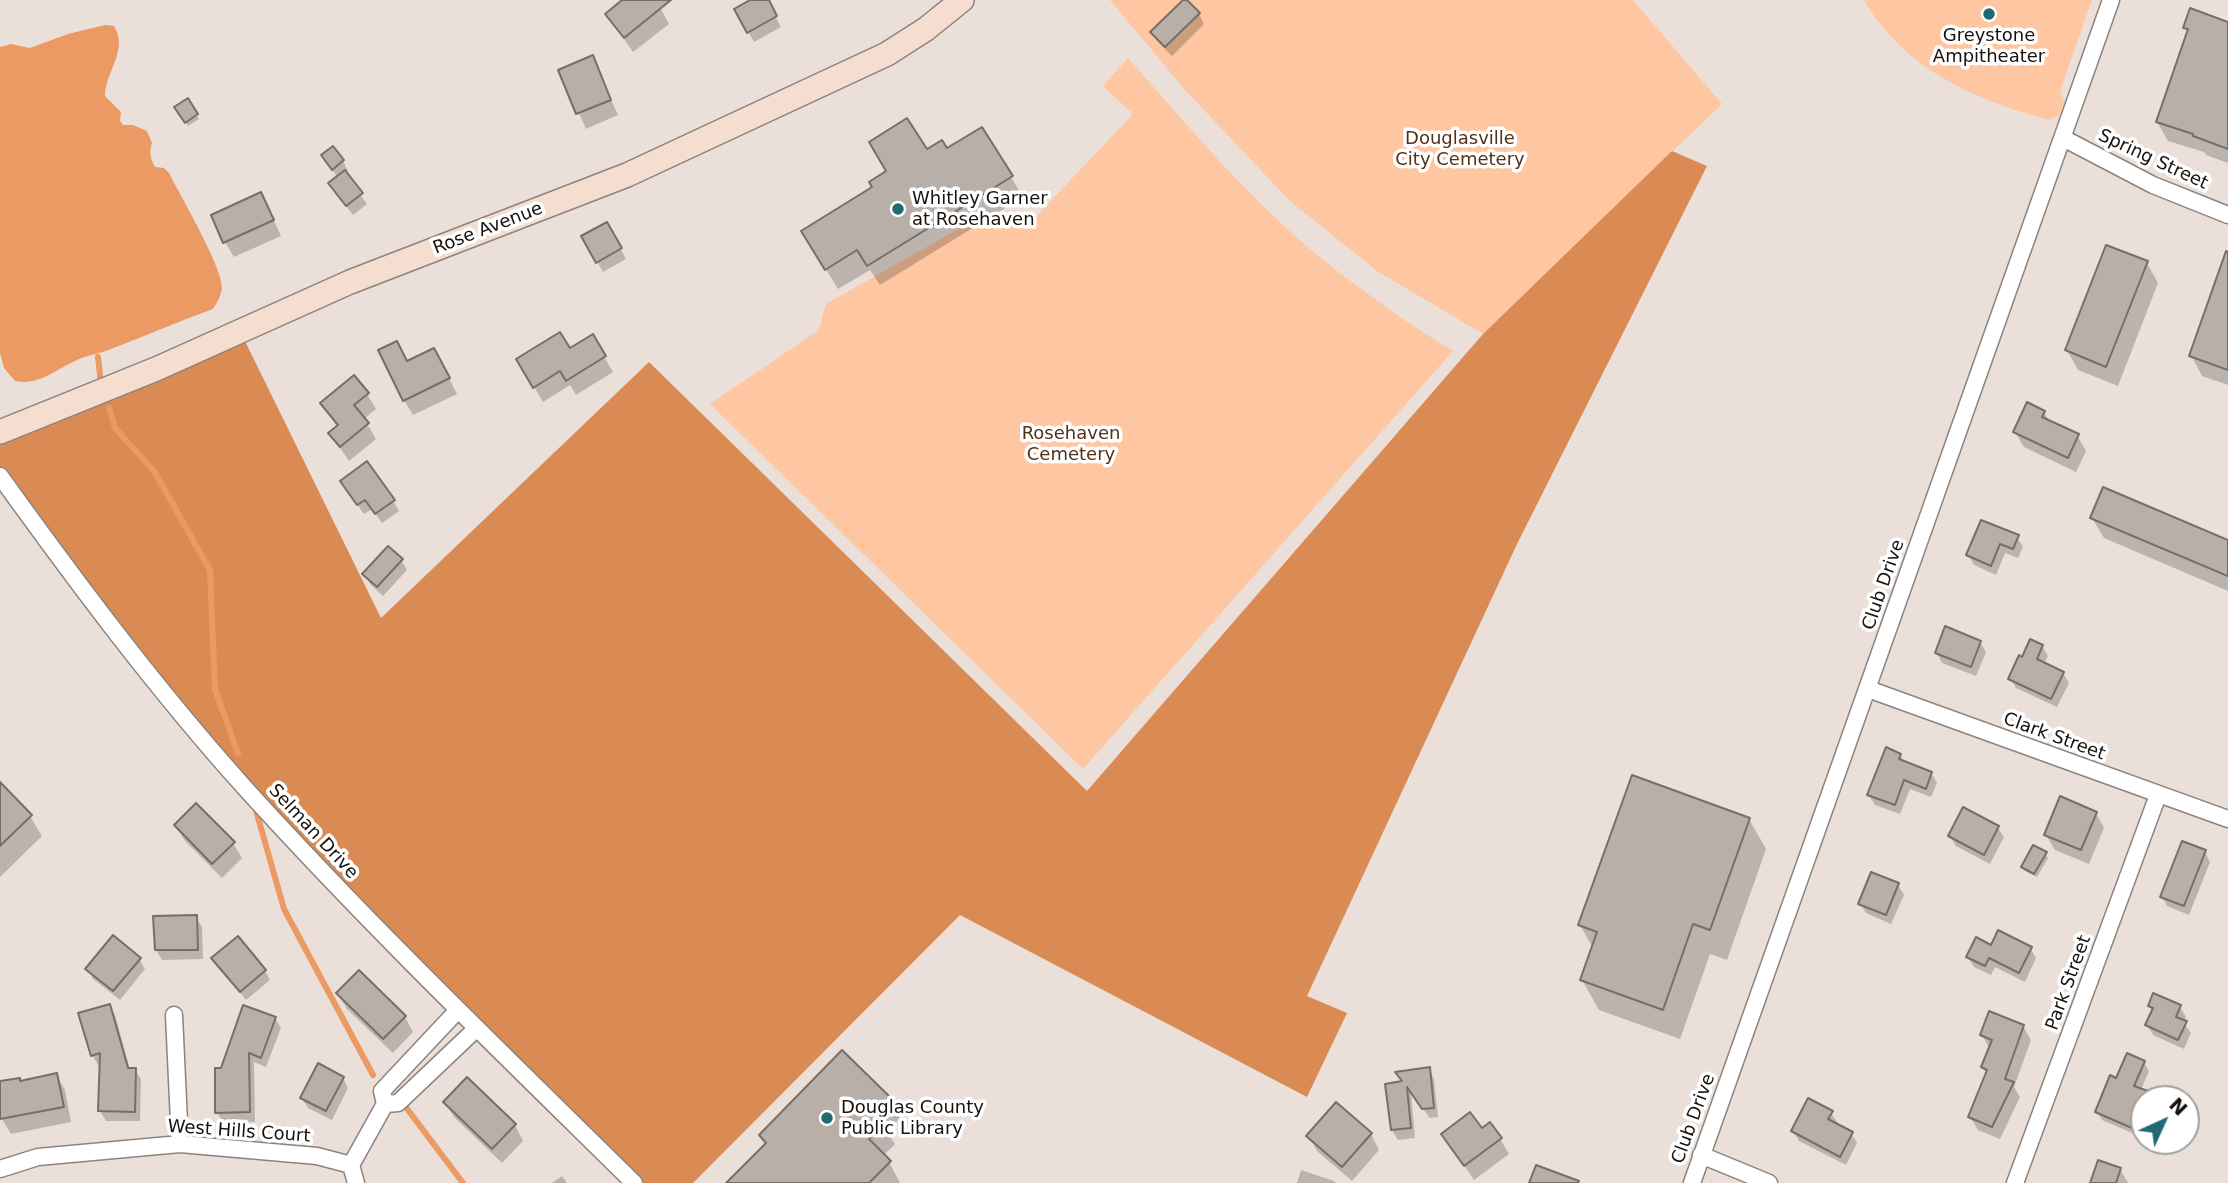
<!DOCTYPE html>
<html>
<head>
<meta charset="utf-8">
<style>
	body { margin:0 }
	#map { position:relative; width:2228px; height:1183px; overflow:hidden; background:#eae0d9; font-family:"DejaVu Sans",sans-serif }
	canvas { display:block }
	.north { position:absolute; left:2130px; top:1085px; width:70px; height:70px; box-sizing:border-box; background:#fff; border:2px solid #a1a09f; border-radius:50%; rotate:45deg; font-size:19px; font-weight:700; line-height:28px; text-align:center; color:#15120f }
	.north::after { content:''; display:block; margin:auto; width:24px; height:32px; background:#206b73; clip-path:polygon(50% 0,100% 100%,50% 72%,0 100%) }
</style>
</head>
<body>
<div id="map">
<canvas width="2228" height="1183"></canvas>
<div class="north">N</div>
</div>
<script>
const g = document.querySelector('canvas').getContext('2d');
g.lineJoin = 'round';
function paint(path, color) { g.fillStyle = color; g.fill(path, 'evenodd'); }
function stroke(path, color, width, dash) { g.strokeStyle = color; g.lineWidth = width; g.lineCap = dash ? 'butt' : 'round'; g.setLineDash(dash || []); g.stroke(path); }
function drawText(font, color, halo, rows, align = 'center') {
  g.font = font + ' "DejaVu Sans",sans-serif'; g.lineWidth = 7; g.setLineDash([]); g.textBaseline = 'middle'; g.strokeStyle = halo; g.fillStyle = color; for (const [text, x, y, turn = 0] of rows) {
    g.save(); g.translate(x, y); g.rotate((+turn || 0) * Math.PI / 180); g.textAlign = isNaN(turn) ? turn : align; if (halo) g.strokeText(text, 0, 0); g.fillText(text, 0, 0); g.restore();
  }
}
paint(new Path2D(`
	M1110 0H1633L1722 104 1483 334 1377 271 1290 201 1186 91Z
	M1864 0H2092L2060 91 2065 102 2058 116 2049 120C1975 100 1904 69 1864 0Z
	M1128 58C1190 128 1252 203 1326 262 1366 294 1409 324 1453 351L1083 769 710 404 819 330 826 304 974 220 1029 224 1133 114 1103 86Z`), '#fec6a1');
paint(new Path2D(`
	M1672 151 1707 166 1517 544 1307 996 1347 1013 1307 1097 960 915 693 1183H634L244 787 0 476V432L240 331 381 618 649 362 1087 791 1483 334Z`), '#da8b53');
paint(new Path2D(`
	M105 25 114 26C129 50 105 72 105 96L121 112 120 121 123 125H133L147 131 152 143C149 152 150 158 155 167L164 168 169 173C180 195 223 268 222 288 221 296 217 303 213 309 179 321 145 336 111 349 99 354 86 355 75 361 55 370 38 386 15 381L4 368 0 353V47L11 44 30 48 68 34Z`), '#ea9a62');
paint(new Path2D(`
	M625 0H656L669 24 633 52 607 14Z
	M754 0H767L781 27 754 42 736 10Z
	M1199 14 1204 24 1172 56 1158 42 1152 33Z
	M2228 24V163L2206 155 2204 152 2168 141 2157 122 2188 33 2185 27Z
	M592 57 618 115 586 129 560 71Z
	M187 101 199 119 188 126 177 108Z
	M947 151 1011 177 1023 197 880 285 870 270 838 289 815 252 874 188 926 152Z
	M323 156 343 161 348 171 345 173 367 204 353 215 336 193 338 178Z
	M269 210 281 236 234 257 225 242Z
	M607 224 626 259 603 272 584 237Z
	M2147 263 2158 283 2118 386 2078 370 2067 350Z
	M2228 279V385L2202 376 2191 355Z
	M592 336 613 372 576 395 570 385 543 402 518 360 569 350Z
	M442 365 457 394 413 415 404 400Z
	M367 394 376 409 364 419 376 439 349 461 331 434 338 428 322 403Z
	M2044 412 2050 423 2077 435 2086 451 2076 472 2024 447 2015 432Z
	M347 491 393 501 399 511 382 523 372 509 364 514Z
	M2092 518 2228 542V591L2104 538Z
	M2017 537 2023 547 2018 558 2005 553 1996 575 1974 565 1968 555Z
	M401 560 407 570 383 596 370 584 364 574Z
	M1980 642 1986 652 1976 676 1942 663 1937 653Z
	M2042 646 2048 656 2044 664 2063 673 2069 683 2057 707 2016 688 2010 678 2023 659Z
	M1900 755 1905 763 1931 773 1937 783 1931 797 1910 789 1900 814 1875 805 1869 795Z
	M0 784 30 816 42 836 0 877Z
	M2096 813 2104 828 2089 864 2055 850 2046 835Z
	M1749 819 1766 849 1727 960 1710 954 1680 1039 1599 1010 1582 980 1593 948 1580 925Z
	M176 826 233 843 242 858 222 878 185 841Z
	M1998 828 2004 837 1990 864 1956 846 1950 836Z
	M2205 852 2210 862 2189 915 2167 906 2162 896Z
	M2045 853 2048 858 2037 877 2025 871 2023 867Z
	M1898 885 1904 895 1891 924 1866 913 1860 904Z
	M196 917 202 927 203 959 162 960 156 950Z
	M2030 948 2036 958 2025 982 1995 967 1991 975 1974 967 1968 957Z
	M213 958 265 971 270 980 246 1000Z
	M139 959 145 969 120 1000 93 979 88 969Z
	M338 994 405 1017 413 1032 393 1053 347 1009Z
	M109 1006 115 1015 130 1069 135 1070 141 1079 140 1121H106L100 1111 101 1064 98 1065 92 1055Z
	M2150 1006 2180 1007 2186 1017 2183 1022 2191 1033 2184 1049 2153 1035 2147 1025 2153 1012Z
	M275 1018 281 1028 266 1067 254 1062 255 1122H223L217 1112 222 1070Z
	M2023 1026 2031 1040 2014 1087 2020 1097 2000 1139 1978 1130 1970 1117 1987 1075 1983 1067 1990 1049 1982 1035Z
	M2144 1063 2149 1071 2141 1090 2146 1093 2150 1099H2144V1118L2137 1135 2102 1120 2097 1111 2117 1080Z
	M1429 1069 1434 1079 1438 1117 1430 1118 1411 1092 1415 1138 1398 1140 1392 1130 1403 1082Z
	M56 1075 65 1090 71 1122 11 1134 2 1119 0 1083 20 1082Z
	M343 1078 348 1088 332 1120 308 1108 302 1098Z
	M889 1098 900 1118 887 1131 895 1144 883 1156 889 1162 900 1183H732L766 1145 761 1136Z
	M445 1102 515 1125 523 1141 502 1163 454 1117Z
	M1831 1113 1837 1122 1836 1125 1851 1133 1857 1143 1846 1165 1799 1141 1793 1131Z
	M1482 1130 1500 1139 1509 1154 1474 1180 1443 1134Z
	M1371 1134 1379 1150 1352 1181 1317 1151 1309 1136Z
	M2120 1169 2128 1183H2092Z
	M1301 1170 1334 1181 1336 1183H1297Z
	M562 1176 567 1183H552Z`), '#0003');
stroke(new Path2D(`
	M98 357 101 384
	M109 408 115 428 154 471 210 570 215 689 238 754
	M255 807 284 909 373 1075
	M405 1106 463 1183`), '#ea9a62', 6);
const building = new Path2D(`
	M622 0H671L624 38 605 14Z
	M750 0H769L777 16 747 33 734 9Z
	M1183 0H1187L1200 13 1165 47 1150 32Z
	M2190 8 2228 22V149L2193 136V134L2156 122 2188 29 2183 28Z
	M593 55 611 100 576 114 558 70Z
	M188 98 198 114 185 123 174 107Z
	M907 118 927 149 942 140 947 148 982 127 1013 176 867 266 857 250 825 270 801 231 872 187 869 182 886 171 869 142Z
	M333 146 344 160 332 170 321 155Z
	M345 170 363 193 346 206 328 183Z
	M261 192 274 220 223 243 211 215Z
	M607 222 622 248 596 263 581 236Z
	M2106 245 2148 261 2106 367 2065 350Z
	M2226 251 2228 252V370L2189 356Z
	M560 332 570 348 593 334 606 356 566 381 560 371 533 388 516 359Z
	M397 341 407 361 434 348 450 378 403 401 378 350Z
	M354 375 369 393 354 405 369 423 340 447 328 433 338 425 320 403Z
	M2027 402 2045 411 2042 417 2079 434 2068 458 2013 432Z
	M367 461 395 500 375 514 365 500 357 505 340 481Z
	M2103 487 2228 540V576L2090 518Z
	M1981 520 2019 535 2013 549 2000 544 1991 566 1966 555Z
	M388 546 403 559 377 587 362 574Z
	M1945 626 1981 641 1971 667 1935 653Z
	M2030 639 2043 645 2037 659 2064 672 2051 699 2008 679 2019 655 2022 657Z
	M1886 747 1901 754 1899 759 1932 772 1926 789 1904 780 1895 805 1867 795Z
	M1632 775 1750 818 1710 930 1693 924 1663 1010 1580 980 1597 932 1578 925Z
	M0 782 32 815 0 846Z
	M2060 796 2097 812 2081 850 2044 835Z
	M196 803 235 842 212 864 174 825Z
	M1963 807 1999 826 1984 855 1948 836Z
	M2182 841 2206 850 2184 906 2160 897Z
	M2033 845 2047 852 2034 874 2021 867Z
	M1871 872 1899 883 1886 915 1858 904Z
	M197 915 198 950H155L153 916Z
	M1998 930 2032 947 2019 973 1989 958 1985 966 1966 957 1976 937 1991 945Z
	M113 935 141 958 113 991 85 969Z
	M238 936 266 970 240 992 211 958Z
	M359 970 406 1016 383 1039 336 993Z
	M2153 993 2181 1005 2176 1017 2187 1021 2178 1040 2145 1025 2153 1008 2148 1006Z
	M110 1004 128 1068H136L135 1112 98 1111 100 1053 91 1056 78 1013Z
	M243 1005 276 1017 261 1058 249 1053 250 1112 215 1113V1068H221Z
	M1989 1011 2024 1025 2005 1079 2014 1082 1992 1127 1968 1117 1987 1070 1981 1067 1992 1040 1980 1035Z
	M842 1050 890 1097 874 1113 884 1123 869 1139 891 1161 869 1183H726L766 1143 759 1135Z
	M2127 1053 2145 1061 2134 1086 2148 1091 2132 1128 2095 1112 2110 1075 2116 1078Z
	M318 1063 344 1077 326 1111 300 1098Z
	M1430 1067 1434 1108 1422 1109 1407 1087 1411 1128 1391 1130 1385 1084 1402 1081 1395 1072Z
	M57 1073 64 1107 0 1119V1081L20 1078V1081Z
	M467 1077 516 1124 492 1149 443 1102Z
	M1808 1098 1833 1111 1828 1119 1853 1132 1840 1157 1791 1131Z
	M1336 1102 1372 1133 1342 1167 1306 1136Z
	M1470 1112 1482 1128 1490 1122 1502 1138 1464 1166 1441 1134Z
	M2098 1160 2121 1168 2116 1183H2090Z
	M1536 1165 1579 1181 1578 1183H1529Z`);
paint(building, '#b9afa9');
stroke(building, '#776e68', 2);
const street = new Path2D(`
	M2063 138 2153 185 2228 215
	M0 476C77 583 156 689 245 788 369 925 502 1053 634 1183
	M1868 689 2228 819
	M174 1015 180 1144
	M385 1104 398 1103 477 1028
	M1701 1155 1769 1183
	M351 1165 385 1104 382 1091 458 1010
	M351 1165 356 1183
	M0 1169 38 1157 180 1144 317 1156 351 1165
	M1692 1183 2111 0
	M2015 1183 2158 795`);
const secondary = new Path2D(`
	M0 432 156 369 350 282 627 175 887 54 926 29 962 0`);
stroke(street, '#8c837d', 19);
stroke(secondary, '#8c837d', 26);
stroke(street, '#fff', 16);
stroke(secondary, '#f5decf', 23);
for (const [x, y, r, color] of [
	[1989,14,7,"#206b73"],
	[898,209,7,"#206b73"],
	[827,1118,7,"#206b73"]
]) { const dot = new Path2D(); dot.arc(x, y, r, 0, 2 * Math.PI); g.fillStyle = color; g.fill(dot); stroke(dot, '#fff', 2.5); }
drawText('18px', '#15120f', '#fff', [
	["Greystone",1989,36,"center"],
	["Ampitheater",1989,57,"center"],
	["Whitley Garner",912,199],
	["at Rosehaven",912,220],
	["Douglas County",841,1108],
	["Public Library",841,1129]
], 'left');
drawText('18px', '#523119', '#fff', [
	["Douglasville",1460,139],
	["City Cemetery",1460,160],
	["Rosehaven",1071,434],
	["Cemetery",1071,455]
]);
drawText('18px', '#15120f', '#fff', [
	["Spring Street",2153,160,25],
	["Rose Avenue",488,229,-21],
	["Club Drive",1884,585,-71],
	["Clark Street",2054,737,20],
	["Selman Drive",313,832,47],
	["Park Street",2069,983,-70],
	["Club Drive",1694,1119,-70],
	["West Hills Court",239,1132,4]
]);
</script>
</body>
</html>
